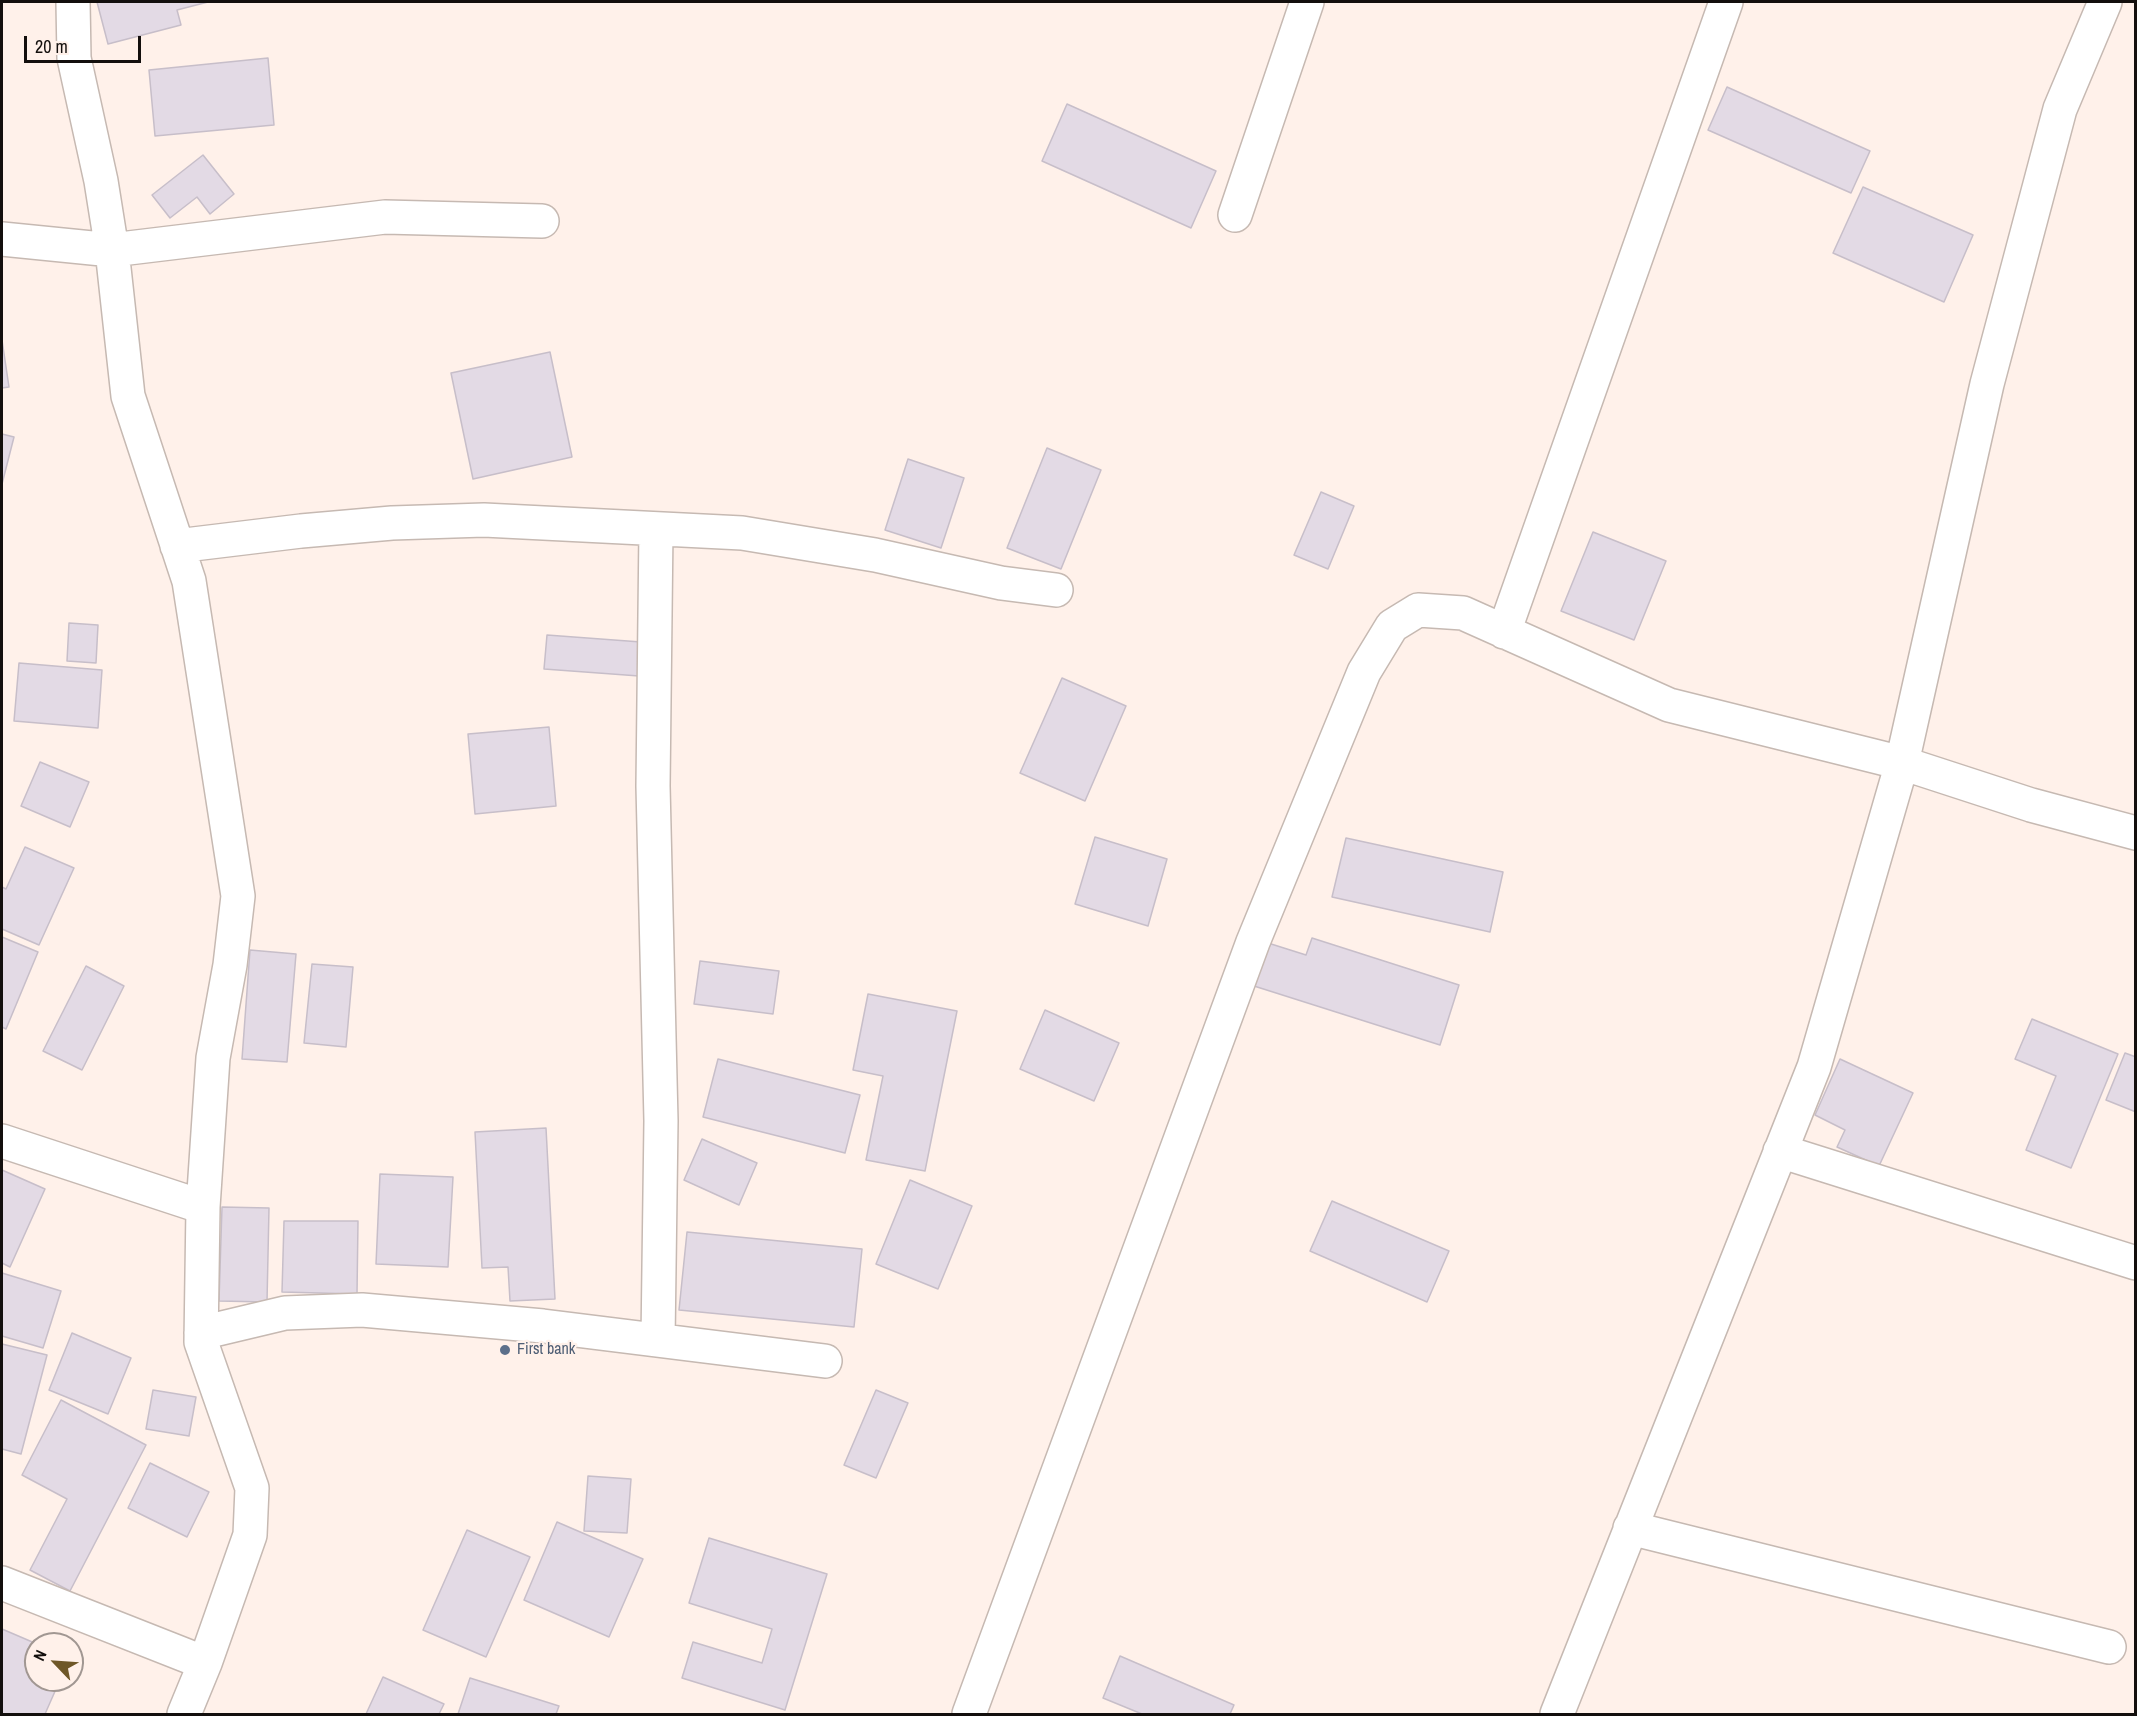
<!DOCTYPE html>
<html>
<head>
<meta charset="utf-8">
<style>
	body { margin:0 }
	#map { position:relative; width:2137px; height:1716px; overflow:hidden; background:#fff1ea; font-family:"Archivo Narrow",sans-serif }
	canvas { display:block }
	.frame { position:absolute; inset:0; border:3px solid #130f0d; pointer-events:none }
	.north { position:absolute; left:24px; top:1632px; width:60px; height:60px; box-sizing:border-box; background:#fff1ea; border:2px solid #a19792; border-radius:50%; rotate:295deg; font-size:16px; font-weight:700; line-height:24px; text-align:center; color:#130f0d }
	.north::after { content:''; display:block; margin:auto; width:21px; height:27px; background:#6e5727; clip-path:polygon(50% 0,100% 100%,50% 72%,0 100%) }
	.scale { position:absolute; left:24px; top:36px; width:117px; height:27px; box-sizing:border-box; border:3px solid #130f0d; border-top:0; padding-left:8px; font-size:18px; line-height:21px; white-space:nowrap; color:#130f0d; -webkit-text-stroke:4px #fff1ea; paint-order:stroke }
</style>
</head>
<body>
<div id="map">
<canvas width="2137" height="1716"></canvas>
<div class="frame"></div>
<div class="north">N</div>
<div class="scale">20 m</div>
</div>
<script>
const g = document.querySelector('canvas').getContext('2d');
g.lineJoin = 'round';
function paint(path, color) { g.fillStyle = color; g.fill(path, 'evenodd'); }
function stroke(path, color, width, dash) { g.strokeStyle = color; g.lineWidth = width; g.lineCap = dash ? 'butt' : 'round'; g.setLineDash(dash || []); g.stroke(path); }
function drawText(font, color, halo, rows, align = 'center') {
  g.font = font + ' "Archivo Narrow",sans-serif'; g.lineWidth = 4.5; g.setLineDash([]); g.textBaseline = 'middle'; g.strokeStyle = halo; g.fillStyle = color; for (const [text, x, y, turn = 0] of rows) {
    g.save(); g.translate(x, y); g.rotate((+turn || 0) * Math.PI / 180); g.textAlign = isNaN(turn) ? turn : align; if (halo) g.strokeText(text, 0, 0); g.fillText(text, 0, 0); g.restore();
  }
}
const building = new Path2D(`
	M97 2H208L177 10 181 25 108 44Z
	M268 58 274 125 155 136 149 70Z
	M1727 87 1870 151 1851 193 1708 130Z
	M1067 104 1216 171 1191 228 1042 161Z
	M203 155 234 194 210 214 197 197 170 218 152 195Z
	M1863 187 1973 235 1944 302 1833 253Z
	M2 340 9 387 2 388Z
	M550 352 572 457 473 479 451 373Z
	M2 434 14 437 2 484Z
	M1047 448 1101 470 1061 569 1007 548Z
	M908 459 964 478 941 548 885 530Z
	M1321 492 1354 506 1328 569 1294 555Z
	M1593 532 1666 561 1634 640 1561 611Z
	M69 623 98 625 96 663 67 661Z
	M547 635 641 642 639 676 544 669Z
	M19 663 102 670 98 728 14 721Z
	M1062 678 1126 706 1085 801 1020 773Z
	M549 727 556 806 475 814 468 734Z
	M40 762 89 782 70 827 21 806Z
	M1095 837 1167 859 1148 926 1075 904Z
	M1346 838 1503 872 1490 932 1332 897Z
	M25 847 74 868 39 945 2 929V887L6 889Z
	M2 937 38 952 6 1029 2 1027Z
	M1312 938 1459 985 1440 1045 1254 986 1268 943 1306 955Z
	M250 950 296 954 287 1062 242 1059Z
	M700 961 779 971 773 1014 694 1004Z
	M312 964 353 967 346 1047 304 1043Z
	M86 966 124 986 82 1070 43 1051Z
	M868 994 957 1011 925 1171 866 1160 883 1076 853 1070Z
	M1045 1010 1119 1043 1094 1101 1020 1069Z
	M2032 1019 2118 1054 2071 1168 2026 1150 2056 1076 2015 1059Z
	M2125 1053 2136 1057V1112L2106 1100Z
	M718 1059 860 1095 845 1153 703 1117Z
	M1840 1059 1913 1093 1879 1166 1837 1147 1845 1130 1815 1115Z
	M546 1128 555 1299 510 1301 508 1267 482 1268 475 1132Z
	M702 1139 757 1163 739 1205 684 1180Z
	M2 1170 45 1189 10 1267 2 1263Z
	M380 1174 453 1177 448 1267 376 1264Z
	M910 1180 972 1206 938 1289 876 1264Z
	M1332 1201 1449 1251 1427 1302 1310 1251Z
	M222 1207 269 1208 267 1302 219 1301Z
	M284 1221H358L357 1294 282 1292Z
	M687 1232 862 1249 854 1327 679 1310Z
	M2 1273 61 1291 43 1348 2 1336Z
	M72 1333 131 1358 108 1414 49 1390Z
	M2 1344 47 1355 21 1454 2 1449Z
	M153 1390 196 1397 189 1436 146 1429Z
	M876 1390 908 1403 876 1478 844 1465Z
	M61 1400 146 1445 70 1591 30 1570 67 1499 22 1475Z
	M150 1463 209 1492 187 1537 128 1508Z
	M588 1476 631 1479 627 1533 584 1531Z
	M557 1522 643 1559 609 1637 524 1600Z
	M467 1530 530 1557 486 1657 423 1630Z
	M709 1538 827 1574 785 1710 682 1678 693 1642 762 1663 772 1629 689 1603Z
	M2 1629 37 1644 36 1680H60L45 1714H2Z
	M1120 1656 1234 1705 1230 1714H1142L1103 1698Z
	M383 1677 444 1704 439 1714H366Z
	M470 1678 559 1706 556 1714H458Z`);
paint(building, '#e3dae5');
stroke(building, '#c7bec9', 1.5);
const minor = new Path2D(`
	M73 2 74 58 101 181 112 250 128 396 189 581 238 896 230 965 213 1058 203 1207 201 1342 252 1488 250 1535 205 1663 184 1714
	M1235 215 1307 2
	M2 239 112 250 385 217 542 221
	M656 529 653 786 661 1121 658 1340
	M177 546 301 531 392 523 484 520 742 533 875 555 1001 583 1056 590
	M1504 632 1726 2
	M2 1141 203 1207
	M1780 1151 2136 1263
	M201 1333 285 1313 362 1310 543 1326 825 1361
	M1630 1528 2109 1647
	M2 1583 205 1663
	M969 1714 1253 942 1364 672 1392 626 1418 610 1463 613 1669 705 1902 763 2031 805 2136 833
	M1557 1714 1814 1067 1902 763 1987 384 2060 109 2105 2`);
stroke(minor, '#c6b9b2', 36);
stroke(minor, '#fff', 33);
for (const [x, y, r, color] of [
	[505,1350,6,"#5c6f8a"]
]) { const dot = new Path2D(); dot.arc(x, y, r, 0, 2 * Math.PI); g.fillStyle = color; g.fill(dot); stroke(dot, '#fff1ea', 2); }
drawText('16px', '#4e5e75', '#fff1ea', [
	["First bank",517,1350]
], 'left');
</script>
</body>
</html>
